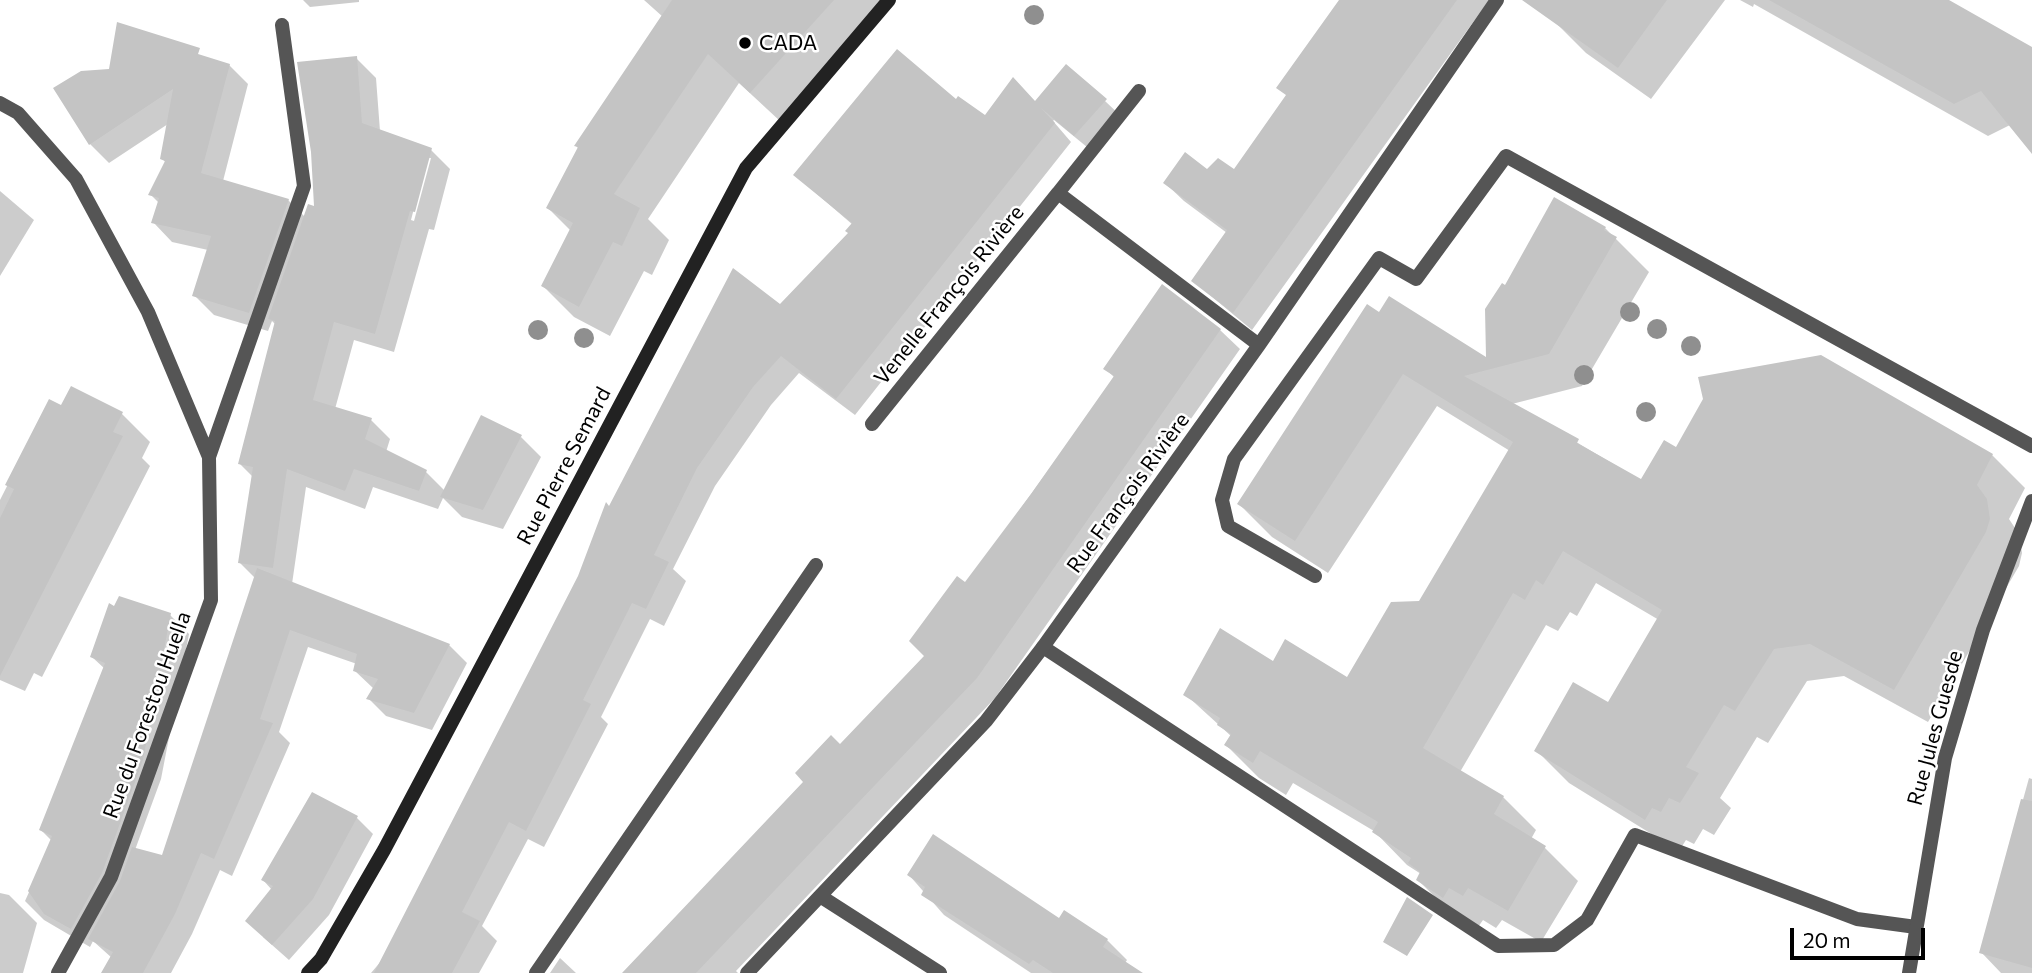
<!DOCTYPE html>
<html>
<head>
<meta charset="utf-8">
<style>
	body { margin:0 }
	#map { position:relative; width:2032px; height:973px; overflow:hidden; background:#fff; font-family:Commissioner,sans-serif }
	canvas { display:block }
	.scale { position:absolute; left:1790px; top:928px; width:135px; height:32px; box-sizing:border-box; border:4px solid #000; border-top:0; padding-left:9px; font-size:21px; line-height:24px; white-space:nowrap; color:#000; -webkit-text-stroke:5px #fff; paint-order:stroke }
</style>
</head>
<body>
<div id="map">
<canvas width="2032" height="973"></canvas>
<div class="scale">20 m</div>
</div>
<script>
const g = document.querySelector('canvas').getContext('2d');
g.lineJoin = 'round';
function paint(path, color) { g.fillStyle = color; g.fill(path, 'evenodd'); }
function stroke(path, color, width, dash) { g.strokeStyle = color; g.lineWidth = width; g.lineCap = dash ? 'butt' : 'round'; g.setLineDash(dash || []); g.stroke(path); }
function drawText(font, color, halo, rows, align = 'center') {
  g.font = font + ' Commissioner,sans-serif'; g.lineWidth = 5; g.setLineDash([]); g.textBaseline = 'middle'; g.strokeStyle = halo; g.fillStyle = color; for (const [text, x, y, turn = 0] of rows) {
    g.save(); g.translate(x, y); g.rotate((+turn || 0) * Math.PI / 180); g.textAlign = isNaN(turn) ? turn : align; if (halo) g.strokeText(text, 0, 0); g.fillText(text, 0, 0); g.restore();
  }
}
paint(new Path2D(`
	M303 0H359V2L310 7Z
	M644 0H888L781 122 739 83 648 219 669 240 652 275 644 271 610 336 574 317 543 286 571 231 548 208 579 149 576 146 663 17Z
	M1373 0H1489L1252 330 1193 281 1227 233 1184 201 1165 183 1207 171 1234 172Z
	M1566 0H1725L1651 99 1586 53 1553 20Z
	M1740 0H1945L2032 49V149L2010 125 1988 136 1754 4 1753 7Z
	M898 52 956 101 986 118 1035 103 1105 101 1123 118 1093 152 1054 120 1053 121 1071 142 855 415 799 373 771 405 715 486 673 569 686 581 664 626 650 619 601 717 608 724 544 847 528 839 482 926 497 941 479 973H371L382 960 579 577 610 509 780 306 850 233 853 225 795 175Z
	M356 58 376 78 380 131 431 150 450 169 434 230 429 229 394 352 354 340 335 409 371 420 390 439 386 452 426 472 445 491 521 437 541 457 503 529 462 517 443 498 438 509 373 487 365 509 306 487 292 584 449 645 467 663 432 730 386 716 368 698 374 689 355 671 357 664 308 647 279 732 290 743 232 876 220 870 192 934 171 973H103L112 958 93 941 90 947 44 920 25 901 52 841 41 830 105 669 92 657 170 615 189 634 161 779 135 850 163 857 256 579 240 563 253 477 240 464 276 325 272 321 268 331 214 315 194 295 208 250 172 242 153 222 159 203 151 195 166 163 162 158 168 124 109 163 90 144 55 89 229 65 248 84 223 181 288 200 305 217 316 209ZM427 158H431L414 221 411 220Z
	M0 191 34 220 0 276Z
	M1605 228 1649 272 1582 386 1512 404 1642 481 1676 449 1992 455 2025 488 2009 519 2019 534 2022 553 2019 566 1928 722 1844 676 1807 681 1768 743 1757 737 1720 798 1731 808 1714 835 1703 829 1694 844 1686 840 1679 851 1569 783 1536 750 1609 704 1659 620 1596 583 1577 616 1570 612 1558 631 1546 625 1460 772 1503 797 1536 830 1531 839 1545 848 1578 881 1541 942 1502 920 1496 928 1483 920 1476 930 1451 913 1418 880 1421 874 1407 865 1374 831 1293 783 1286 795 1259 778 1226 745 1231 736 1185 694 1273 663 1347 679 1420 602 1510 451 1437 406 1328 573 1272 537 1239 504 1380 315 1488 360 1506 287Z
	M1220 330 1240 349 995 698 736 971 738 973H624L926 656 966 584 1115 378 1105 368Z
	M50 401 62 407 122 414 150 442 142 458 150 466 42 677 34 673 25 691 0 680V500Z
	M2029 778 2032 779V973H2001L1981 952Z
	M313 794 357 818 373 834 329 915 289 960 263 937 272 890 263 880Z
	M909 875 1059 920 1107 940 1127 960 1125 963 1139 973H1031L944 915Z
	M0 893 9 895 37 923 23 973H0Z
	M560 958 576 973H550Z`), '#0003');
paint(new Path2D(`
	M672 0H834L750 93 708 54 614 194 640 208 622 246 613 242 579 307 541 286 573 223 546 208 578 147 574 146Z
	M1339 0H1457L1233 313 1191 281 1227 230 1163 183 1185 152 1207 169 1218 158 1234 169 1286 95 1276 88Z
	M1522 0H1667L1618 68Z
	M1769 0H1949L2032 47V154L1981 91 1954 104Z
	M117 22 200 48 198 54 230 64 201 173 289 199 249 313 192 296 211 236 151 223 159 198 148 195 165 161 160 159 173 89 89 145 53 88 81 71 109 69Z
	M897 49 956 99 958 96 985 115 1013 77 1035 101 1066 64 1107 99 1074 136 1041 108 1055 123 836 399 781 356 753 387 697 468 654 555 669 562 646 609 632 603 583 700 591 704 526 831 509 822 462 912 480 921 452 973H374L578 576 606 502 609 506 733 268 780 304 848 233 845 231 852 223 793 175Z
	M357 56 362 123 432 148 415 212 410 211 375 334 334 322 313 400 372 418 365 439 427 470 419 491 354 469 345 491 287 469 273 568 238 563 253 467 238 464 275 321 268 319 308 204 314 206 311 152 297 62Z
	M1554 197 1606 227 1604 230 1617 237 1549 354 1464 376 1579 439 1577 443 1641 479 1664 440 1676 447 1703 399 1698 377 1821 355 1993 454 1977 485 1987 499 1990 519 1986 532 1894 690 1810 644 1774 649 1735 711 1724 705 1686 767 1699 773 1680 803 1669 798 1661 812 1652 808 1645 820 1534 751 1573 682 1608 702 1662 610 1563 551 1543 585 1536 580 1525 600 1513 593 1423 748 1504 796 1494 814 1546 846 1508 911 1468 888 1463 896 1449 888 1443 898 1416 880 1420 872 1408 863 1411 858 1372 832 1378 822 1260 751 1253 763 1224 745 1231 734 1217 725 1220 718 1183 695 1220 628 1273 661 1285 639 1347 677 1391 602 1419 601 1513 442 1403 374 1295 541 1237 504 1367 304 1379 312 1389 296 1486 357 1485 309 1502 283 1505 285Z
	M1162 284 1221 329 977 678 696 973H622L803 782 795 773 831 735 840 744 924 656 909 641 957 576 965 582 1031 494 1114 376 1103 369Z
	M71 386 123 412 113 432 123 436 0 676V518L14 489 5 485 49 399 61 405Z
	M481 415 522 435 483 510 440 497Z
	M257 568 450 644 414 713 366 699 378 679 353 671 357 654 290 630 260 719 273 723 214 859 201 853 175 914 143 973H101L113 952 88 939 120 881 132 847 162 855Z
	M119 596 171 613 143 760 102 873 71 929 44 914 28 891 52 836 39 830 105 663 90 657 109 603 114 606Z
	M312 792 358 816 313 899 272 945 245 921 273 886 261 880Z
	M2021 799 2032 801V968L1979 953Z
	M933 834 1059 918 1064 910 1108 939 1103 947 1143 973H1053L1033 960 1029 964 921 895 925 887 907 875Z
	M1407 897 1433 915 1407 956 1383 942Z`), '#c4c4c4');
stroke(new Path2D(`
	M1315 576 1228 526 1222 500 1234 459 1379 258 1416 279 1506 156 2032 446
	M1043 647 1498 946 1554 945 1587 920 1635 835 1857 919 1916 927
	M536 973 816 565`), '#555', 14);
stroke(new Path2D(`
	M1139 91 1058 193 1259 345
	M0 103 18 113 76 179 148 312 209 457 211 600 111 877 58 973
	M872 424 1058 193
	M209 457 304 186 282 25
	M820 896 940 973
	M747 973 986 721 1043 647 1259 345 1497 0
	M1909 973 1945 758 1983 630 2032 501`), '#555', 14);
stroke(new Path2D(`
	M308 973 321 959 384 850 746 168 889 0`), '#222', 14);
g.fillStyle = '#8f8f8f';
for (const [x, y] of [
	[1034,15],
	[1630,312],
	[1657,329],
	[538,330],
	[584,338],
	[1691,346],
	[1584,375],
	[1646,412]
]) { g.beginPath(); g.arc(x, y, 10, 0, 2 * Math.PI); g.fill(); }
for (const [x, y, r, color] of [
	[745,43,7,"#000"]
]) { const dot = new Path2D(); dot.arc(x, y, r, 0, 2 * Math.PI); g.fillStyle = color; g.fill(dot); stroke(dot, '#fff', 2.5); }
drawText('21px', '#000', '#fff', [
	["CADA",759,43]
], 'left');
drawText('21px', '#000', '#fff', [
	["Venelle François Rivière",949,295,-51],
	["Rue Pierre Semard",564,466,-62],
	["Rue François Rivière",1128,493,-54],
	["Rue du Forestou Huella",147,715,-70],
	["Rue Jules Guesde",1935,728,-75]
]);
</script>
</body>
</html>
